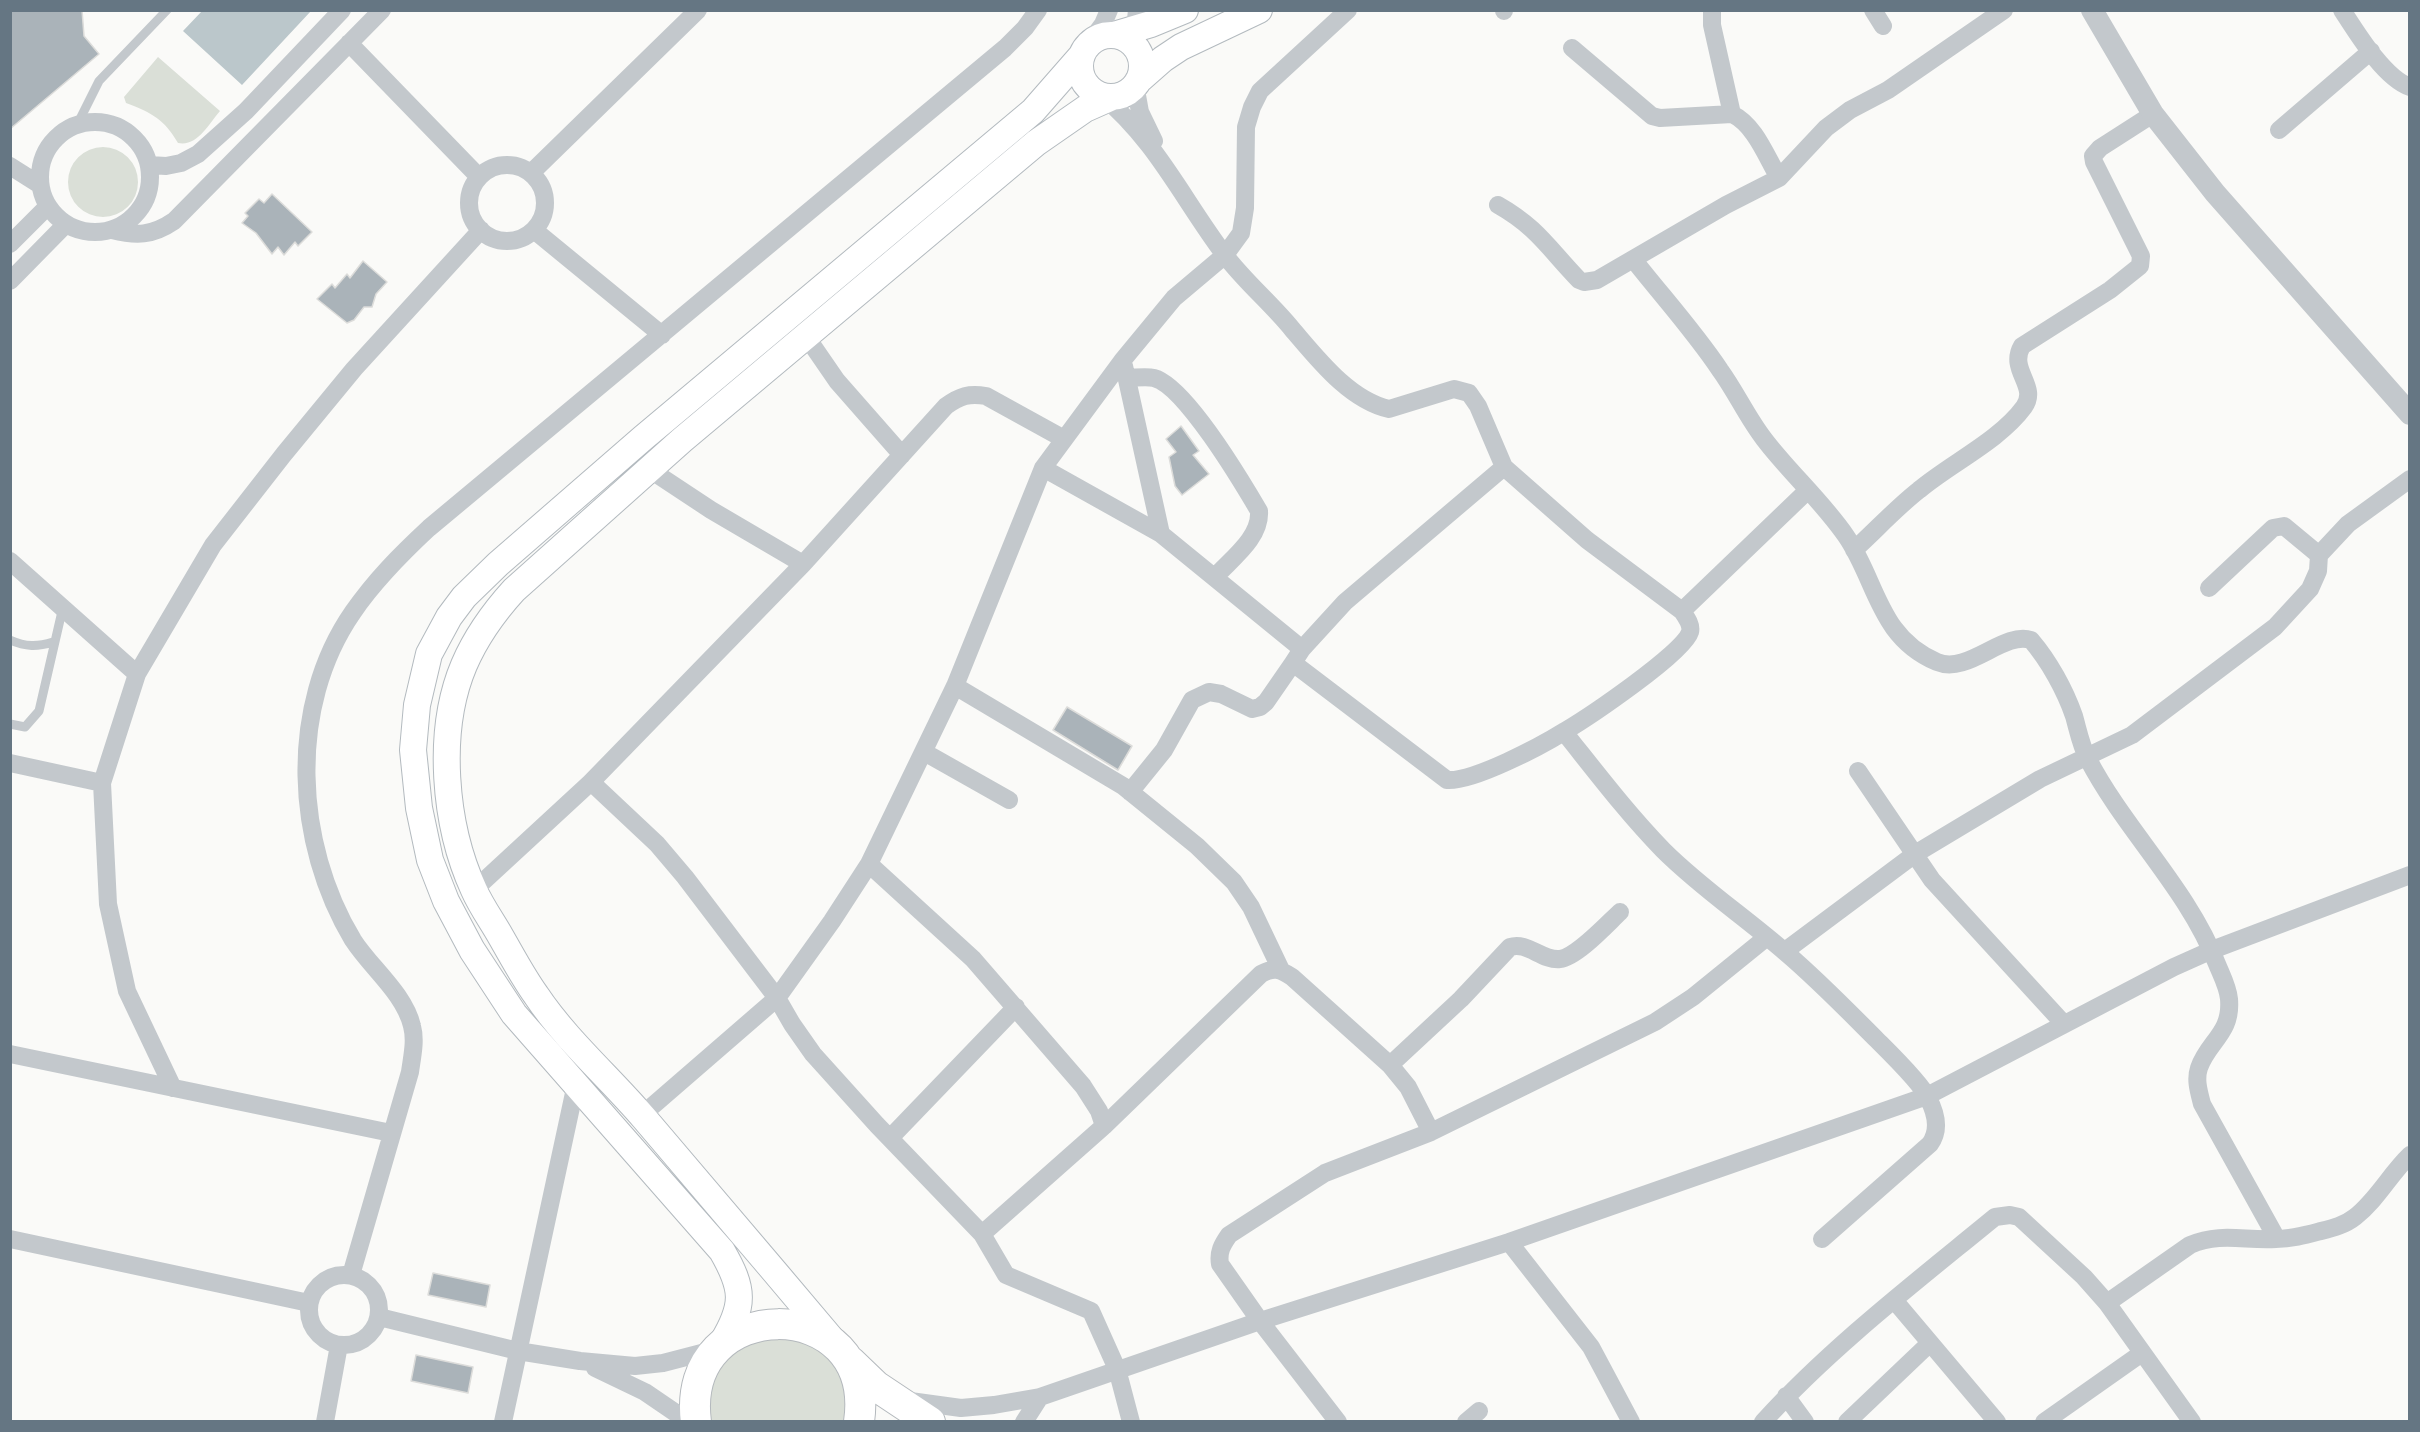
<!DOCTYPE html>
<html>
<head>
<meta charset="utf-8">
<style>
	body { margin:0 }
	#map { position:relative; width:2420px; height:1432px; overflow:hidden; background:#fafaf8; font-family:"Source Sans 3",sans-serif }
	canvas { display:block }
	.frame { position:absolute; inset:0; border:12px solid #657683; pointer-events:none }
</style>
</head>
<body>
<div id="map">
<canvas width="2420" height="1432"></canvas>
<div class="frame"></div>
</div>
<script>
const g = document.querySelector('canvas').getContext('2d');
g.lineJoin = 'round';
function paint(path, color) { g.fillStyle = color; g.fill(path, 'evenodd'); }
function stroke(path, color, width, dash) { g.strokeStyle = color; g.lineWidth = width; g.lineCap = dash ? 'butt' : 'round'; g.setLineDash(dash || []); g.stroke(path); }
paint(new Path2D(`
	M158 57 220 111C208 125 197 147 178 143 164 119 152 113 126 103L124 97Z
	M68 182a35 35 0 1 1 70 0a35 35 0 1 1-70 0Z
	M768 1335 815 1345 833 1362 845 1383 846 1421 709 1422 712 1379 725 1358Z`), '#dadfd7');
paint(new Path2D(`
	M202 11V10L311 11 242 85 183 31Z`), '#bbc7cb');
const building = new Path2D(`
	M10 10H82L84 36 99 54 10 129Z
	M272 194 312 232 298 246 295 242 284 255 278 247 272 254 256 233 242 223 248 216 245 213 259 199 264 203Z
	M363 261 387 282 376 294 372 307H364L354 320 347 323 317 299 332 284 335 288 347 274 350 278Z
	M1181 426 1199 451 1193 455 1209 474 1182 495 1175 486 1169 457 1176 452 1166 439Z
	M1067 707 1132 746 1118 770 1053 730Z
	M433 1273 490 1285 486 1307 428 1295Z
	M416 1355 473 1367 468 1393 411 1381Z`);
paint(building, '#aab3b9');
stroke(building, '#dcdcda', 1.5);
const secondary = new Path2D(`
	M1114 35 1151 24 1185 10
	M1080 66a31 31 0 1 1 62 0a31 31 0 1 1-62 0Z
	M1138 81 1163 59 1181 47 1259 10
	M834 1342C771 1267 707 1192 644 1118 609 1077 566 1040 536 995 523 977 512 956 501 937 492 921 481 906 474 890 444 825 436 731 464 665 476 637 494 612 514 590L682 440 1036 143 1085 109 1112 97
	M722 1343C745 1305 744 1289 722 1251L514 1014 472 950 446 901 430 860 419 808 413 750 417 705 429 654 449 617 464 597 498 564 643 438 1033 111 1082 55`);
const trunk = new Path2D(`
	M851 1362 876 1386 930 1422
	M696 1422C679 1292 878 1291 859 1422`);
stroke(secondary, '#b3babf', 28);
stroke(trunk, '#b4b9bd', 32);
stroke(new Path2D(`
	M77 125 99 81 167 10
	M10 640C26 647 37 647 53 642
	M10 724 25 727 39 711 63 607`), '#c3c8cc', 9);
stroke(new Path2D(`
	M1137 10 1135 29 1138 52
	M1504 10V11
	M1712 10V25L1732 114
	M1873 10 1883 26
	M2342 10C2357 33 2384 78 2410 87
	M349 43 479 177
	M1087 46 1103 24 1109 10
	M1572 48 1652 116 1660 118 1732 114C1755 125 1766 156 1779 178
	M1135 84 1140 112 1154 141
	M1102 96C1155 139 1184 201 1224 254 1244 281 1271 303 1292 329 1317 358 1349 400 1389 409L1454 389 1469 393 1478 406 1504 467 1587 540 1682 611 1807 491
	M40 177a55 55 0 1 1 110 0a55 55 0 1 1-110 0Z
	M2279 130 2371 51
	M149 165 166 166 181 163 198 154 246 111 342 10
	M469 203a38 38 0 1 1 76 0a38 38 0 1 1-76 0Z
	M10 166 40 185
	M531 173 698 10
	M1498 205C1537 227 1549 249 1579 280L1584 282 1597 280 1726 205 1779 178 1826 128 1850 110 1888 90 2004 10
	M112 230C136 236 152 236 174 221L382 10
	M534 230 662 335
	M10 244 48 206
	M1633 259C1662 296 1694 331 1720 370 1736 392 1747 417 1764 439 1789 472 1822 501 1846 536 1877 581 1878 637 1937 662 1968 675 2003 631 2031 640 2049 661 2065 690 2074 716 2078 730 2081 746 2088 759 2125 830 2188 889 2217 964 2221 974 2228 987 2229 999 2232 1034 2208 1041 2199 1068 2195 1080 2199 1092 2202 1104L2277 1239
	M10 281 66 224
	M806 336 837 381 902 455
	M1124 366 1161 534
	M1127 378C1135 378 1146 376 1154 378 1185 386 1242 482 1259 511 1261 538 1231 559 1215 577
	M1043 468 1161 534 1302 649 1293 663 1447 780C1473 782 1541 746 1565 731 1587 718 1684 653 1690 632 1692 625 1686 617 1682 611
	M649 469 711 510 803 564
	M1854 550C1876 530 1896 508 1919 490 1951 463 1999 441 2024 407 2039 386 2008 370 2022 346L2110 290 2140 266 2141 256 2094 162 2093 156 2100 148 2153 114
	M10 561 137 674
	M2209 588 2273 528 2284 526 2319 555
	M1302 649 1345 602 1504 467
	M955 686 1123 786 1197 846 1234 882 1251 907 1281 970
	M1564 732C1596 772 1627 813 1663 850 1701 888 1745 917 1785 952 1817 979 1847 1010 1877 1040 1889 1052 1921 1083 1928 1098 1936 1113 1940 1130 1930 1144L1822 1239
	M924 752 1009 800
	M10 763 102 783
	M1858 771 1932 880 2064 1024
	M591 782 657 844 685 877 777 998 792 1024 813 1054 877 1125 982 1234 1006 1275 1091 1311 1117 1369 1131 1422
	M1130 792 1164 750 1192 700 1209 692 1221 694 1252 709 1260 707 1266 702 1293 663
	M869 864 973 959 1083 1086 1099 1111 1104 1126
	M474 890 591 782 803 564 946 406C960 396 969 393 986 396L1064 439
	M1785 951 1915 854 2040 779 2132 735 2275 627 2310 589 2318 571 2319 555 2348 524 2410 479
	M10 1054 391 1133
	M1390 1065 1461 999 1510 947C1527 941 1542 961 1560 959 1577 957 1607 924 1620 912
	M173 1088 127 991 108 904 102 783 137 674 213 545 284 454 354 369 481 230
	M642 1115 777 998 832 921 869 864 955 686 1043 468 1122 361 1174 298 1225 255 1241 233 1245 208 1246 127 1252 107 1260 91 1348 10
	M890 1138 1016 1007
	M982 1234 1104 1126 1261 974C1274 967 1280 969 1292 977L1390 1065 1408 1087 1431 1132
	M10 1239 309 1303
	M1509 1242 1591 1347 1631 1422
	M309 1310a35 35 0 1 1 70 0a35 35 0 1 1-70 0Z
	M351 1275 410 1072C412 1057 416 1041 412 1026 404 993 371 968 353 940 295 844 287 707 353 612 375 580 401 554 429 528L1005 48 1025 28 1038 10
	M1894 1300 1997 1422
	M2107 1303 2190 1245C2221 1232 2244 1241 2276 1239 2292 1239 2306 1235 2321 1231 2333 1228 2345 1225 2355 1217 2377 1200 2390 1174 2410 1155
	M379 1317 518 1351 580 1361 635 1366 663 1363 717 1349
	M595 1368 645 1392 689 1422
	M1786 1396 1805 1422
	M910 1401 961 1408 994 1405 1040 1397 1260 1321 1509 1242 1927 1096 2174 967 2212 950 2410 875
	M325 1422 339 1345
	M503 1422 576 1084
	M1024 1422 1040 1397
	M1338 1422 1260 1321 1220 1264C1218 1252 1222 1245 1229 1235L1325 1173 1431 1132 1655 1022 1693 997 1767 937
	M1466 1422 1479 1411
	M1763 1422C1831 1347 1917 1281 1995 1217L2010 1215 2019 1217 2084 1277 2107 1303 2192 1422
	M1847 1422 1930 1343
	M2044 1422 2142 1353`), '#c3c8cc', 18);
stroke(new Path2D(`
	M2092 10 2153 114 2215 193 2410 414`), '#c3c8cc', 22);
stroke(secondary, '#fff', 26);
stroke(trunk, '#fff', 30);
</script>
</body>
</html>
